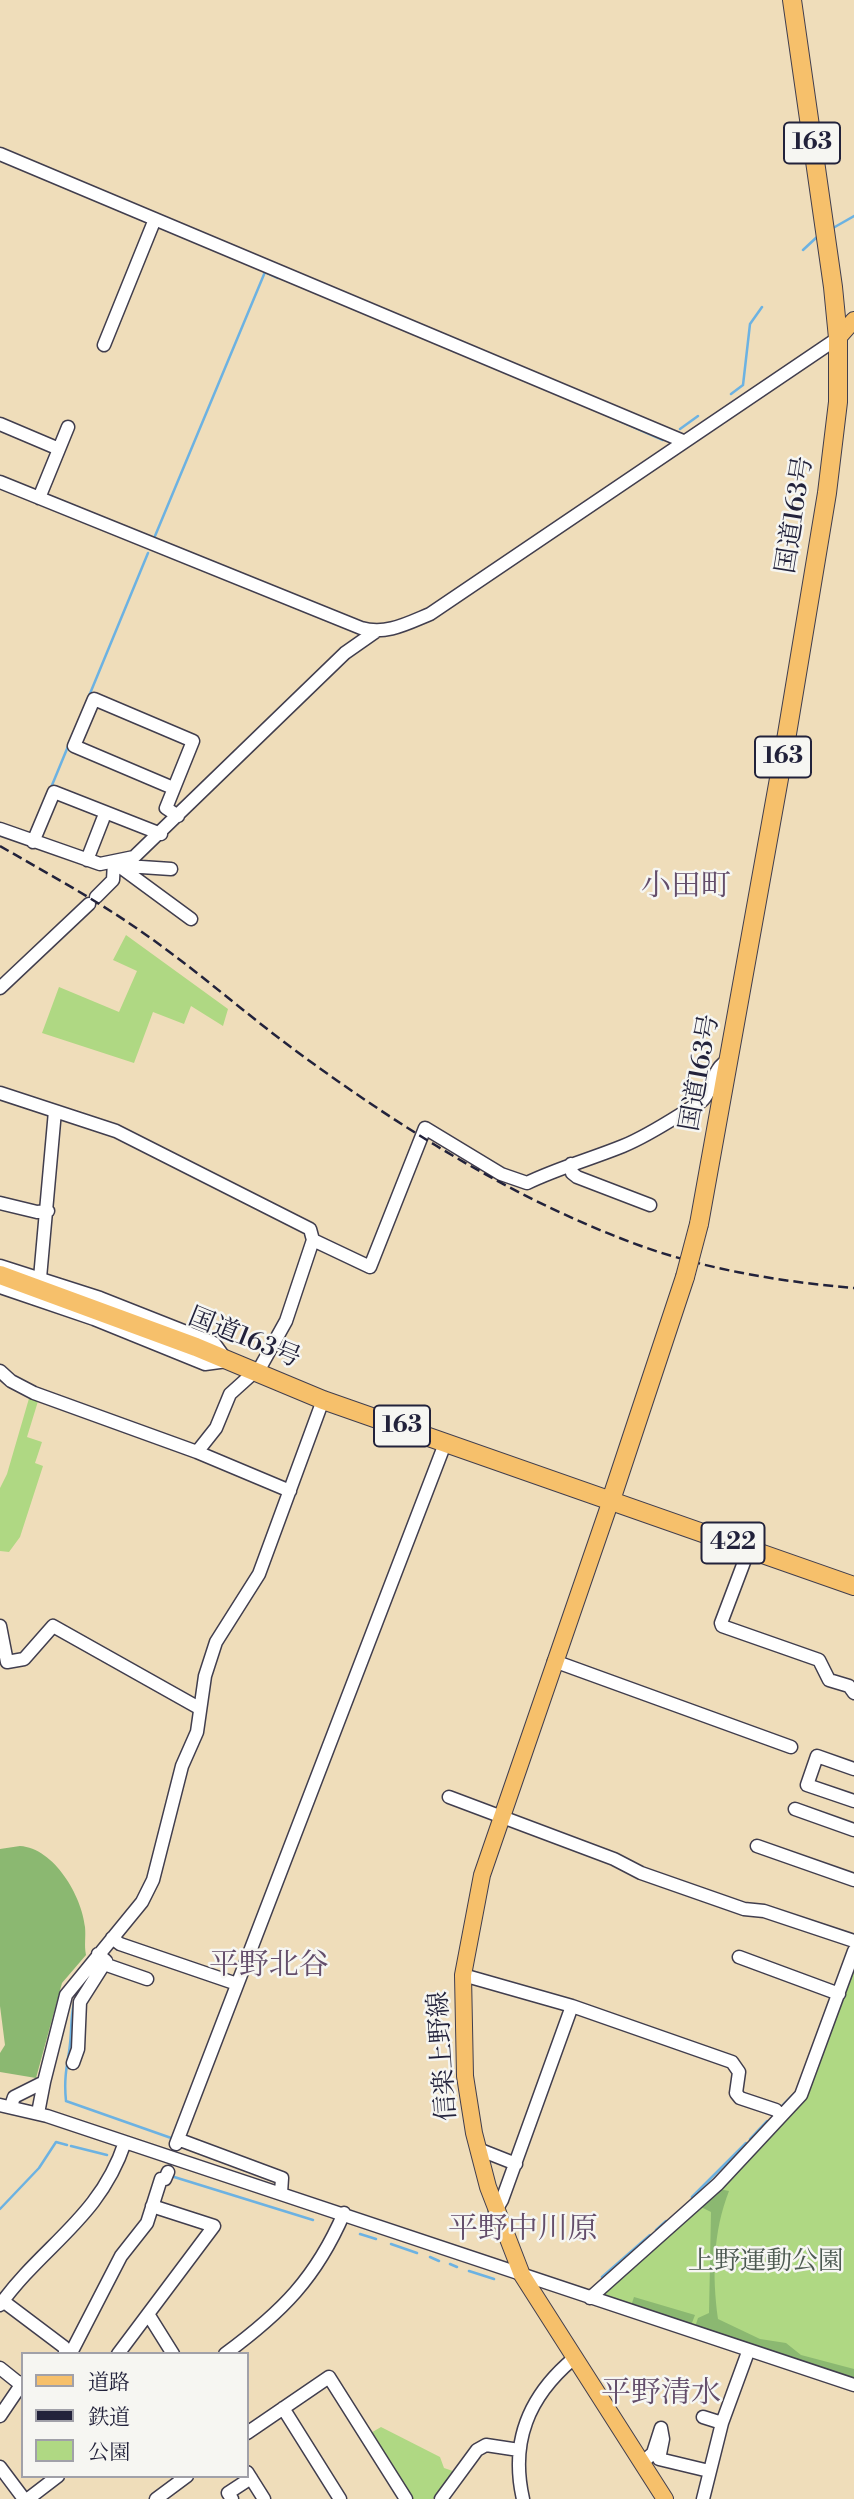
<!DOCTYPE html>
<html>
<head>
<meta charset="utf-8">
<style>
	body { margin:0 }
	#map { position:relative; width:854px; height:2499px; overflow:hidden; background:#efddba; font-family:"Libre Bodoni","Noto Serif JP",serif }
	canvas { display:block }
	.legend { position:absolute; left:21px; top:2352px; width:228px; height:126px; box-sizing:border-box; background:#f6f6f2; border:2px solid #a1a1a9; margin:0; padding:9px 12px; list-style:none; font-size:21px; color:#22223b }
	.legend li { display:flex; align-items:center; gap:14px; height:35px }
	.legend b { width:35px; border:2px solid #a1a1a9 }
</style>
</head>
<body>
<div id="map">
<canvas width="854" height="2499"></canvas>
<ul class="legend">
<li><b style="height:9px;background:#f6c06b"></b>道路</li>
<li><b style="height:9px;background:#22223b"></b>鉄道</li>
<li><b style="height:19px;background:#afd883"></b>公園</li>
</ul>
</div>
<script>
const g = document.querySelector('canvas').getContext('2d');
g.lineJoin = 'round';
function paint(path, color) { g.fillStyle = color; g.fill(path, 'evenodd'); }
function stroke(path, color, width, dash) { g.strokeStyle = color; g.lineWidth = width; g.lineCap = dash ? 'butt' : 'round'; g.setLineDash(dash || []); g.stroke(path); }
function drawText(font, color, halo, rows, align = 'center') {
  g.font = font + ' "Libre Bodoni","Noto Serif JP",serif'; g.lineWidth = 5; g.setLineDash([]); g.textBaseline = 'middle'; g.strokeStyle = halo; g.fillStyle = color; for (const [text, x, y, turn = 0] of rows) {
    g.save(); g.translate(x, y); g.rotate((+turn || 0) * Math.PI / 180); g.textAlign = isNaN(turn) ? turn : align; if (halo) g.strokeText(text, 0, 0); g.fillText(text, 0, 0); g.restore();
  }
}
paint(new Path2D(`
	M126 935 228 1009 223 1026 191 1006 184 1024 153 1012 134 1063 42 1033 59 987 119 1012 137 971 113 960Z
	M30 1395 39 1398 27 1437 42 1442 35 1463 43 1466 20 1537 9 1552 0 1551V1488L7 1474Z
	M854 1965V2384L592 2298 802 2096Z
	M381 2427 440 2457 444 2468 453 2471 454 2475 433 2499H410L369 2434Z`), '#afd883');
paint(new Path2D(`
	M20 1846C54 1848 82 1896 85 1927 86 1937 84 1945 86 1955L62 1983 36 2078 0 2072V2053L5 2045 0 2006V1849Z
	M719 2189 729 2191C713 2232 712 2275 718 2319L760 2339 786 2343 801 2355 854 2369V2381L694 2330 698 2318 709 2313 711 2212 699 2206Z
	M634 2297 695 2315 690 2328 630 2309Z`), '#8bb871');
stroke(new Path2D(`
	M833 228 854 216
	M803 250 818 236
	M731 394 743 385 750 324 762 307
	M604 414 663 440
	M680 429 698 416
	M155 536 265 272 278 278
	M89 696 148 553
	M50 790 69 744
	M87 1979C66 2007 74 2021 69 2052 66 2070 64 2082 66 2101L174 2139
	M780 2108 793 2095
	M750 2139 767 2121
	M71 2146 107 2155
	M171 2176 313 2220
	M692 2197 746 2143
	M0 2209 39 2168 56 2142 67 2145
	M656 2230 666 2221
	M360 2234 376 2239
	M391 2244 417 2253
	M430 2257 439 2261
	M450 2264 457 2267
	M469 2271 494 2279
	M602 2277 650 2235`), '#6cb2e2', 2.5);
const minor = new Path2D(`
	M0 154 683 441
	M104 345 155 219
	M0 424 59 449
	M0 482 361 628C386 635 406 624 430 614L838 338
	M39 498 68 427
	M173 788 74 746 94 699 193 741 166 808 178 816
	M0 829 100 864 134 857 345 653 375 632
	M33 842 54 792 161 834
	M87 860 103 819
	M126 866 171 869
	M123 869 191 919
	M96 897 113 880 114 862
	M0 988 89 904
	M0 1093 116 1131 310 1229 313 1240 286 1321 261 1366 230 1394 216 1428 197 1452 34 1393 11 1381 0 1371
	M571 1164 572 1173 577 1177 650 1205
	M0 1203 37 1212 48 1211
	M313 1240 370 1267 425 1128 501 1174 527 1183C558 1168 591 1159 623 1146 650 1135 674 1118 699 1103 714 1094 710 1068 729 1060
	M0 1266 100 1298 214 1343 227 1361 205 1364 94 1319 0 1287
	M40 1278 55 1111
	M197 1452 290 1491
	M749 1549 721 1623 722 1626 819 1660 829 1680 849 1686 854 1693
	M0 1626 7 1662 24 1659 53 1626 199 1708
	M554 1661 791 1747
	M854 1769 817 1756 807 1785 854 1801
	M449 1797 614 1859 641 1873 744 1909 764 1911 854 1941
	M795 1809 854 1830
	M757 1846 854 1880
	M112 1938 120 1944 237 1984
	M739 1957 839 1994
	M104 1964 147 1979
	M463 1975 572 2006 732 2062 739 2072 736 2093 740 2098 776 2110 781 2116
	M73 2063 78 2049 80 2002 106 1961 98 1954
	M0 2105 47 2116 854 2385
	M11 2106 14 2097 44 2082 66 1995 142 1902 153 1880 182 1766 197 1732 205 1676 216 1642 259 1574 323 1400
	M38 2113 44 2082
	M180 2140 282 2178 281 2193
	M176 2144 446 1441
	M478 2149 516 2164
	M495 2212 502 2200 572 2006
	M590 2298 718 2184 801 2095 854 1951
	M3 2301 64 2347 66 2354 73 2349 121 2256 147 2223 161 2179H165L168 2172
	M0 2305C43 2245 100 2218 125 2142
	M148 2314 173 2354
	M118 2354 214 2226 152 2206
	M225 2354C282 2312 316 2278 344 2213
	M0 2368 20 2384
	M283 2408 340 2499
	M0 2416 23 2382
	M703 2417 722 2423
	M247 2433 329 2377 406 2499
	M642 2463 653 2453 661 2428 663 2439 659 2459 709 2471
	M0 2467 24 2499
	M247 2472 264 2499
	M28 2499 58 2476
	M156 2499 187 2476
	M232 2499 228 2493 251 2478
	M441 2499 477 2450 486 2445 519 2450
	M523 2499C510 2442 528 2397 573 2359
	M703 2499 722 2423 748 2352`);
const major = new Path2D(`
	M838 338 854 320
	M611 1500 482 1875 463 1975 465 2076 474 2133 488 2187 522 2275 665 2499`);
const highway = new Path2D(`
	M699 1224 787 734 827 493 838 402V338L833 287 792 0
	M0 1275 196 1347 323 1400 854 1586
	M611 1500 685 1277`);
stroke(minor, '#413e4e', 15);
stroke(major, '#413e4e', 18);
stroke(highway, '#413e4e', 20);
stroke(minor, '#fff', 12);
stroke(major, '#f6c06b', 16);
stroke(highway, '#f6c06b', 18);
stroke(new Path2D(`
	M0 846C50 875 102 903 149 937 200 973 246 1014 296 1051 402 1129 517 1201 641 1246 709 1270 783 1282 854 1288`), '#22223b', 2.5, [10, 5]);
const highwayBridge = new Path2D(`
	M685 1277 699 1224`);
stroke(highwayBridge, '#413e4e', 20, []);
stroke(highwayBridge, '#f6c06b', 18);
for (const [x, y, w] of [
	[812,143,56],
	[783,757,56],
	[402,1426,56],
	[733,1543,63]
]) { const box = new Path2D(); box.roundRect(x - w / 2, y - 20.5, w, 41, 5); g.fillStyle = '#f6f6f2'; g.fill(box); stroke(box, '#22223b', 2); }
drawText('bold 24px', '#22223b', null, [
	["163",812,143],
	["163",783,757],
	["163",402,1426],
	["422",733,1543]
]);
drawText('26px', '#22223b', '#f6f6f2', [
	["国道163号",796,515,-81],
	["国道163号",701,1073,-80],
	["国道163号",244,1339,22],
	["信楽上野線",444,2056,-94]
]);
drawText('26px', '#4c5951', '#f6f6f2', [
	["上野運動公園",766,2263]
]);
drawText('30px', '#644e6b', '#f6f6f2', [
	["小田町",686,888],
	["平野北谷",269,1967],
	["平野中川原",523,2231],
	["平野清水",661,2395]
]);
</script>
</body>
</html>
